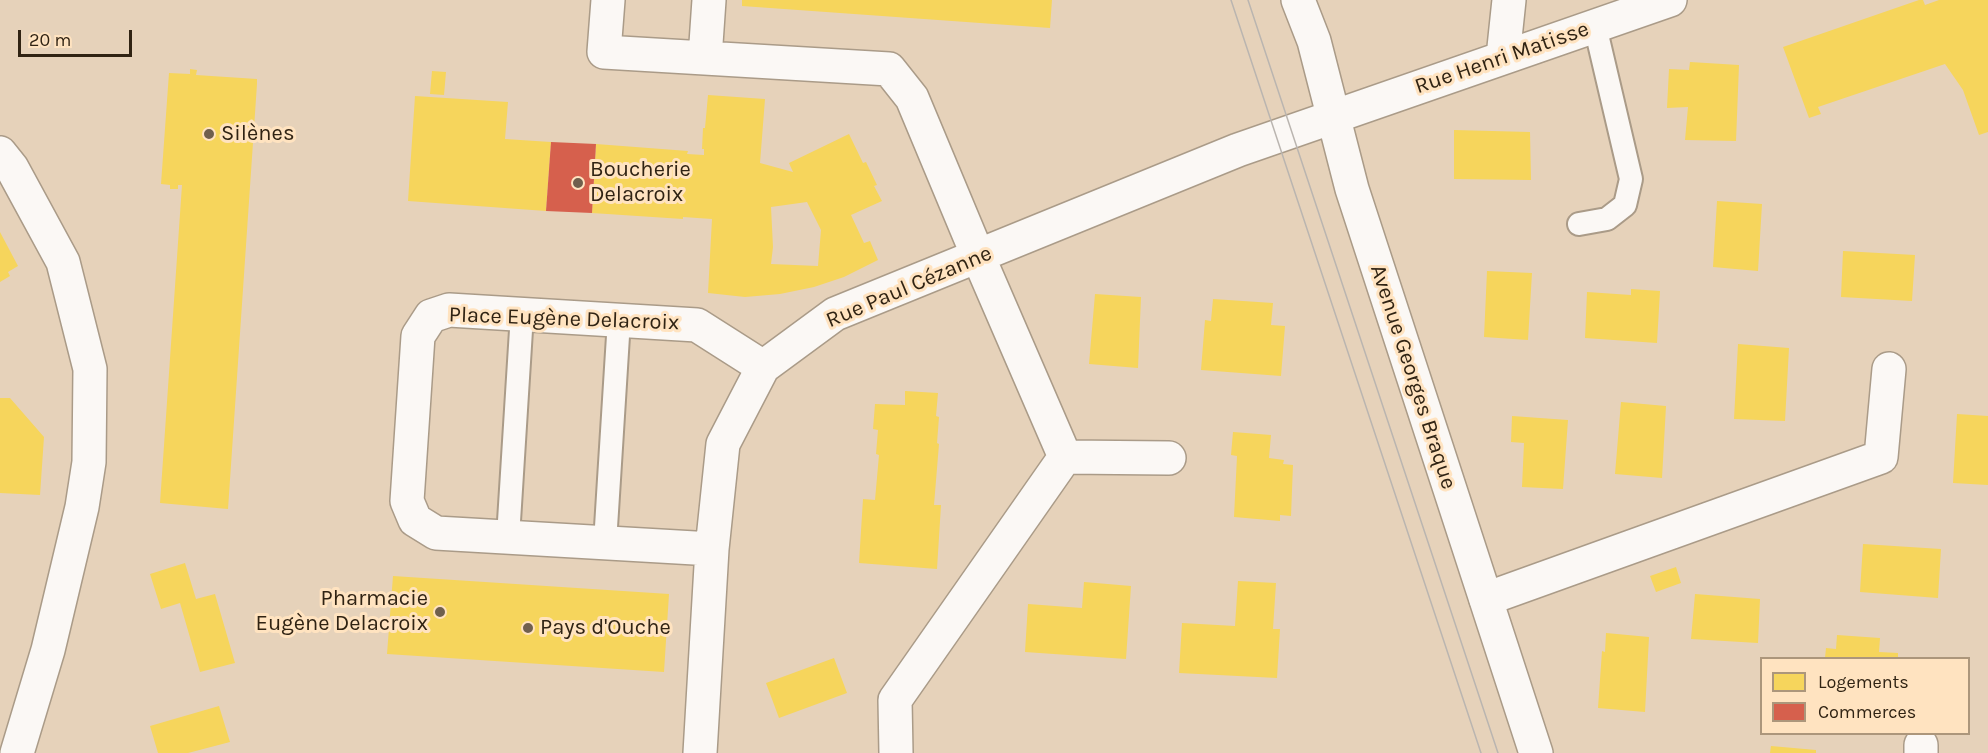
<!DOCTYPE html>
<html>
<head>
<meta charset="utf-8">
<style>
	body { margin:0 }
	#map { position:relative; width:1988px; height:753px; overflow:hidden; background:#e6d2ba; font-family:Karla,sans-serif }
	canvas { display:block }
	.legend { position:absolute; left:1760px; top:657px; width:210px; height:78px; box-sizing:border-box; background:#ffe3c0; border:2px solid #ac967b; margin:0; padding:8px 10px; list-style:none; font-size:18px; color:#302313 }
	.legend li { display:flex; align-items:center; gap:12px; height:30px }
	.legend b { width:30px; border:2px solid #ac967b }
	.scale { position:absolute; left:18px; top:30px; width:114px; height:27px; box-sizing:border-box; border:3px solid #302313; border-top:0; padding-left:8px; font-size:18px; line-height:21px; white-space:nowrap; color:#302313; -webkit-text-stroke:4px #ffe3c0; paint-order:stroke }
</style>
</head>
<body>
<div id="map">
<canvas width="1988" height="753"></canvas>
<ul class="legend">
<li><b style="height:16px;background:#f6d55c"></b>Logements</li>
<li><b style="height:16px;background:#d6604d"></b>Commerces</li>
</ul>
<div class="scale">20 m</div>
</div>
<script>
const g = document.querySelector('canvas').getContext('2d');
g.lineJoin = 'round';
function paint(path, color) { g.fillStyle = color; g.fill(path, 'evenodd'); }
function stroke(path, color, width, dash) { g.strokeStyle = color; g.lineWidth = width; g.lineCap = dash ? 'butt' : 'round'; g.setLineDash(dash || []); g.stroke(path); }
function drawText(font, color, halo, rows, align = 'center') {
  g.font = font + ' Karla,sans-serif'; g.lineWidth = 6; g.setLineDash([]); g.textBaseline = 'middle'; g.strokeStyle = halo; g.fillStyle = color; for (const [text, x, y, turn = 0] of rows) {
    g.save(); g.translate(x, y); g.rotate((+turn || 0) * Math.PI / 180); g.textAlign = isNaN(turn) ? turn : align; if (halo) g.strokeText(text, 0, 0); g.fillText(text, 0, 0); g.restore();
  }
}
paint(new Path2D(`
	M742 0H1052L1050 28 742 6Z
	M1919 0H1923L1925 5 1939 0H1988V132L1979 135 1963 90 1945 64 1818 107 1821 114 1809 118 1783 47Z
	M1690 62 1739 65 1736 141 1685 140 1688 107 1667 108 1669 69 1689 70Z
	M190 69 197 70 196 75 257 79V84L228 509 160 503 182 185H178V189H170V185L161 184 169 73 190 74Z
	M432 71 446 72 444 95 430 94Z
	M708 95 765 99 760 163 793 172 789 163 849 134 863 163 866 162 877 185 874 186 882 201 851 215 864 243 870 241 878 260 844 277 814 287 780 294 745 297 708 293 712 219 683 217V219L592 213 596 144 688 151 687 154 704 155V149H702L703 128H705ZM807 202 821 230 818 266 771 264 773 247 771 207Z
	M415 96 508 102 505 139 551 142 546 211 408 201Z
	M1454 130 1530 132 1531 180 1454 179Z
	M1717 201 1762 204 1758 271 1713 267Z
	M0 232 18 266 8 272 10 276 0 282Z
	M1843 251 1915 255 1912 301 1841 297Z
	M1487 271 1532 273 1528 340 1484 337Z
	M1631 289 1660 291 1657 343 1585 338 1587 292 1631 295Z
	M1095 294 1141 297 1138 368 1089 364Z
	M1213 299 1273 303 1271 325 1285 326 1281 376 1201 370 1205 320 1211 321Z
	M1738 344 1789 348 1785 421 1734 419Z
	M905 391 938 393 936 416 939 417 937 443 939 444 934 505H941L937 569 859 563 863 499 875 500 879 455 876 454 878 430 873 429 875 404 905 405Z
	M0 398H10L44 437 40 495 0 493Z
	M1621 402 1666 406 1662 478 1615 474Z
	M1957 414 1988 416V485L1953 483Z
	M1512 416 1568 420 1563 489 1522 487 1524 443 1511 442Z
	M1233 432 1271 435 1269 458 1284 460 1283 464 1293 465 1291 516 1280 515V521L1234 517 1237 456 1231 455Z
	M1863 544 1941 549 1938 598 1860 592Z
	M185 563 196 599 215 594 235 663 200 672 180 603 161 609 150 574Z
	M1676 567 1681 583 1656 592 1650 576Z
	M393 576 669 594 664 672 387 654Z
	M1238 581 1276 583 1273 629H1280L1277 678 1179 673 1182 623 1235 626Z
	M1084 582 1131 586 1126 659 1025 652 1028 604 1082 608Z
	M1695 594 1760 599 1758 643 1691 639Z
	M1606 633 1649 637 1645 712 1598 708 1602 651 1605 652Z
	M1837 635 1880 638 1879 652 1898 653V658H1825L1826 648 1836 649Z
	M834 658 847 693 779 718 766 683Z
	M219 706 230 742 188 753H158L150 726Z
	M1771 746 1816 750V753H1770Z`), '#f6d55c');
paint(new Path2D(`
	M551 142 596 144 592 213 546 211Z`), '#d6604d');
const lane = new Path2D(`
	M1579 224 1607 219 1625 205 1631 179 1595 26
	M508 537 522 314
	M605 543 619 320`);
const street = new Path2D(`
	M608 0 604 52 889 69 912 98 978 256 1065 457 895 700 896 753
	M1503 57 1509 0
	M705 58 709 0
	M0 153 12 168 63 262 90 369 89 462 82 507 48 650 17 753
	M1065 457 1169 458
	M712 549 436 533 415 520 407 501 418 336 431 316 449 310 697 325 763 367
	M1486 599 1881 457 1889 369
	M1921 745V753
	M700 753 712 549 723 444 763 367 835 314 1238 150 1670 0`);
const secondary = new Path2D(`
	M1298 0 1314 41 1352 189 1536 753`);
stroke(lane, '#aa9b88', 26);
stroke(street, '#aa9b88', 36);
stroke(secondary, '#aa9b88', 36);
stroke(lane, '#fbf8f5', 22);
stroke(street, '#fbf8f5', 33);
stroke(secondary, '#fbf8f5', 33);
stroke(new Path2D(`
	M1231 0 1481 753
	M1248 0 1498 753`), '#bab5b0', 1.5);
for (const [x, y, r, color] of [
	[209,134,6,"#70604d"],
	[578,183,6,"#70604d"],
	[440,612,6,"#70604d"],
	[528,628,6,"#70604d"]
]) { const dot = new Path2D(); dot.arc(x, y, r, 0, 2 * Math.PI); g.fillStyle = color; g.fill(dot); stroke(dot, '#ffe3c0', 2); }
drawText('22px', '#302313', '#ffe3c0', [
	["Rue Henri Matisse",1502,58,-19],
	["Rue Paul Cézanne",909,287,-23],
	["Place Eugène Delacroix",564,319,2],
	["Avenue Georges Braque",1413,377,72]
]);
drawText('22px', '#302313', '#ffe3c0', [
	["Silènes",221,134],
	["Boucherie",590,170],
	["Delacroix",590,195],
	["Pharmacie",428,599,"right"],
	["Eugène Delacroix",428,624,"right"],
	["Pays d'Ouche",540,628]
], 'left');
</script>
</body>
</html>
